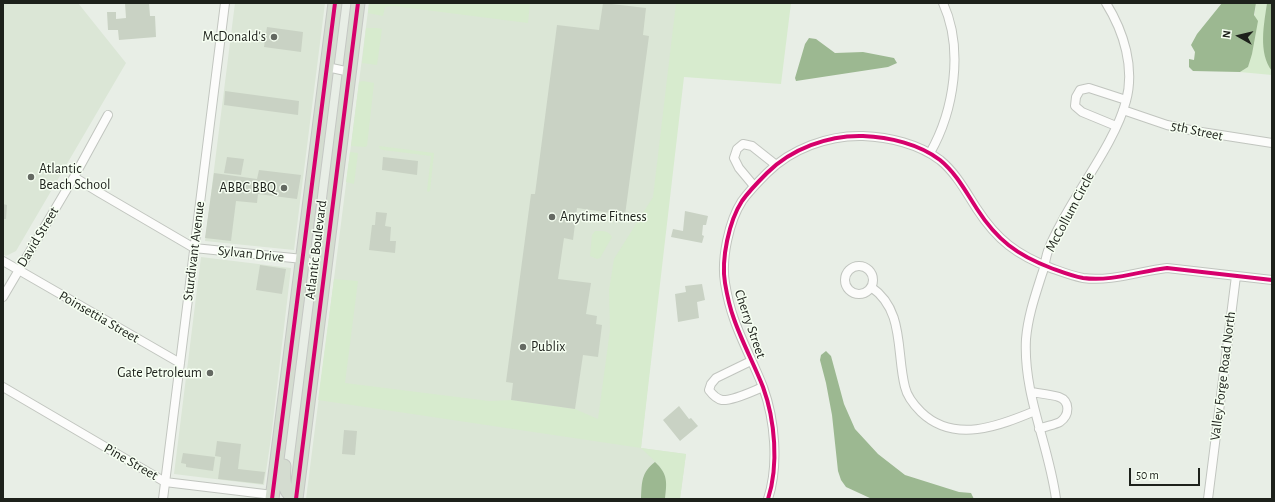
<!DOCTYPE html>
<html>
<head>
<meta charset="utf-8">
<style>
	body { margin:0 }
	#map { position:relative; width:1275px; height:502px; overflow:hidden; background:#e8eee6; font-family:"Alegreya Sans",sans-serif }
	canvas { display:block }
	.frame { position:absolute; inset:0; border:4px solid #1d211b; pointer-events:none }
	.north { position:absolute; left:1219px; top:16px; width:40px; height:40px; -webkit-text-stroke:3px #f6fff2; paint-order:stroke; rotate:278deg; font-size:11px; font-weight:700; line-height:16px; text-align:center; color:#1d211b }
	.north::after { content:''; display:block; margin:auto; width:14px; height:18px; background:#1d211b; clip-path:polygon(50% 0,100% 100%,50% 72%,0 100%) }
	.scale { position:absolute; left:1129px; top:468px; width:71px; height:18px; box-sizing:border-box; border:2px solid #1d211b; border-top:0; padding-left:5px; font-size:12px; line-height:14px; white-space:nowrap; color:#1d211b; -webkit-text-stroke:3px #f6fff2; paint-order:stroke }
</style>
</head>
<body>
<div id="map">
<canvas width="1275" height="502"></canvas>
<div class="frame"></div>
<div class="north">N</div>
<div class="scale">50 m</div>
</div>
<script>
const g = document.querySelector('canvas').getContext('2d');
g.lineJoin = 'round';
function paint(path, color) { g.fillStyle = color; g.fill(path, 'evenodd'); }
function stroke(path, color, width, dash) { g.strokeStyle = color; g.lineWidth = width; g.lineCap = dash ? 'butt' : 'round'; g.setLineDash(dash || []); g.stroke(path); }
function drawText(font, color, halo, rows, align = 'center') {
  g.font = font + ' "Alegreya Sans",sans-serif'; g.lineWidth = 3; g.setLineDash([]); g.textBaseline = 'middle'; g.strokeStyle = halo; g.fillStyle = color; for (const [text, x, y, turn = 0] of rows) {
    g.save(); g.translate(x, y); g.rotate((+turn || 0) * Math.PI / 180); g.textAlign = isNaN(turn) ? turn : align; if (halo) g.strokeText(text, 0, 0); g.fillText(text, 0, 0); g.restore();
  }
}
paint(new Path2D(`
	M3 3H78L126 63 16 251 6 256 3 254Z
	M235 3H325L294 250 205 241Z
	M369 3H690L641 448 686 454 680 499H306Z
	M201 257 291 268 271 438 264 485 174 474Z`), '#dbe6d6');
paint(new Path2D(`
	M369 3H539H530L528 23 394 6 385 7 383 16 368 13Z
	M676 3H791L781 84 684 77 641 448 686 454 680 499H665C669 469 661 468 641 448L318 400 334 279 358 281 345 383 489 401 511 400 575 409 598 419 610 330 609 290 614 259 653 197Z
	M1256 3H1267L1264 27 1272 75 1240 72 1248 67Z
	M366 28H377L382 29 377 65 362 63Z
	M363 81 374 83 367 146 365 147 351 146 359 82Z
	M379 146 434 153 430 191 428 192 427 191 431 156 383 150 380 149Z
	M350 152 358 153 354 184 346 182Z
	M595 231C603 231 608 230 612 237L600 258 597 259 590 256 592 235Z`), '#d7ebce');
paint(new Path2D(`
	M1222 3H1256L1254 15 1258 21 1252 54 1248 67 1240 72 1193 71 1189 67V59L1194 60 1195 52 1191 45 1197 34Z
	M1267 3H1272V71C1258 53 1264 24 1267 3Z
	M809 38 816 39 835 53 863 52 894 58 897 63 888 67 796 81 795 78 805 44Z
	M826 351 831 356 844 404 855 429 878 454 905 475 959 492 971 493 974 499H872L846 487 841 480 838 471 832 415 826 383 820 360 821 355Z
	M655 462C668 474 667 482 665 499H641C642 482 641 473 655 462Z`), '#9cb891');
paint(new Path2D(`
	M125 3H149L150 16H155L156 37 119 40 118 30H108L107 12H116V19L126 18Z
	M603 3 646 8 643 35 649 36 625 215 577 208 573 240 564 238 558 279 591 283 586 314 597 316 596 324 602 325 598 357 583 355 575 409 511 400 513 383 506 382 531 194H535L557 25 599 30Z
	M267 27 303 32 301 52 264 47Z
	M225 91 299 101 298 115 224 105Z
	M227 157 244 159 241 175 224 173Z
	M383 157 418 161 417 175 382 170Z
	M259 170 301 175 297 199 258 194 257 203 236 201 231 241 205 238 214 173 257 179Z
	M3 204 7 205 6 219H3Z
	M685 211 708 216 706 225H703L702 235 704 236 702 243 671 237 673 229 683 231Z
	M376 212 387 213 385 226 391 227 390 241H396L395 253 369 250 372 225H375Z
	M260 265 286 269 282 294 256 290Z
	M702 284 705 300 697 302 699 318 678 322 675 294 686 292 685 286Z
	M679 406 689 419 691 418 698 426 680 441 663 420Z
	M344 430 357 431 355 455 342 454Z
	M217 441 241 444 238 469 265 472 263 484 218 479 221 457 215 456Z
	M183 453 215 457 213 471 186 467V464L181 463Z`), '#c9d2c4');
const minor = new Path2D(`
	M327 67 350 72
	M1123 110 1167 125 1195 131 1272 143
	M1116 126 1082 112 1075 106 1076 97 1080 90 1089 88 1126 100
	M930 153C954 111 964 49 943 3
	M74 177 100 193 194 248 303 259 325 271
	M754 186 739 168 734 158 737 149 743 144 752 146 776 165
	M3 261 180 363
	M845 280a14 14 0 1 1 28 0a14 14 0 1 1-28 0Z
	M871 287C905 310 896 353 905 387 907 396 915 406 921 412 954 444 999 426 1035 411
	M3 297 74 177 108 115
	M751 361 716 378 711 384 709 390C712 394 717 399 722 400 733 401 753 391 763 387
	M3 387 165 482 273 495
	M1031 392C1037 393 1054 395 1059 397 1070 401 1070 415 1060 422 1054 425 1046 426 1039 429
	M163 499 225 3
	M768 499C779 465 775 420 763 387 754 364 742 342 734 319 730 308 727 295 725 283 721 259 729 221 742 201 749 191 758 182 767 173 791 149 828 135 863 136 889 137 919 144 940 160 956 173 966 192 977 209 997 240 1017 255 1051 268 1062 272 1072 276 1083 278 1111 282 1140 271 1167 268L1272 280
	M1056 499C1049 445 1023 395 1026 339 1028 316 1035 296 1042 274 1045 267 1045 259 1048 251 1052 239 1059 227 1065 216 1084 181 1116 139 1126 101 1135 68 1124 32 1106 3
	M1208 499 1236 276`);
const trunk = new Path2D(`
	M284 466C283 480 283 490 295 499
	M272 499 335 3
	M296 499 358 3`);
stroke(minor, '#c1c5bf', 10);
stroke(trunk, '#c5c8c4', 15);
stroke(minor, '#fcfcfb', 8);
stroke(trunk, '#d4dcd0', 13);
stroke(new Path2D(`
	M272 499 335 3
	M296 499 358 3
	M768 499C779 465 775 420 763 387 754 364 742 342 734 319 730 308 727 295 725 283 721 259 729 221 742 201 749 191 758 182 767 173 791 149 828 135 863 136 889 137 919 144 940 160 956 173 966 192 977 209 997 240 1017 255 1051 268 1062 272 1072 276 1083 278 1111 282 1140 271 1167 268L1272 280`), '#d6006c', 4);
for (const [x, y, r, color] of [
	[274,37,4,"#646962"],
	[31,177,4,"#646962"],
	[284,188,4,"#646962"],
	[552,217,4,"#646962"],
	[523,347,4,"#646962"],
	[210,373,4,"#646962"]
]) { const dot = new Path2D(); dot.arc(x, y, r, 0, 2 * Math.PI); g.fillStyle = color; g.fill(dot); stroke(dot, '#f6fff2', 1.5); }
drawText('14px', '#1d211b', '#f6fff2', [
	["McDonald's",266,37],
	["Atlantic",39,169,"left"],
	["Beach School",39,185,"left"],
	["ABBC BBQ",276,188],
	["Anytime Fitness",560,217,"left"],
	["Publix",531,347,"left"],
	["Gate Petroleum",202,373]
], 'right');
drawText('14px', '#1d211b', '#f6fff2', [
	["5th Street",1197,131,12],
	["McCollum Circle",1070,212,-62],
	["David Street",38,237,-59],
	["Atlantic Boulevard",316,250,-83],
	["Sturdivant Avenue",194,251,-83],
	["Sylvan Drive",251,254,6],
	["Poinsettia Street",99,317,30],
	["Cherry Street",750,324,71],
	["Valley Forge Road North",1223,376,-83],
	["Pine Street",131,462,30]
]);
</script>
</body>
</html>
